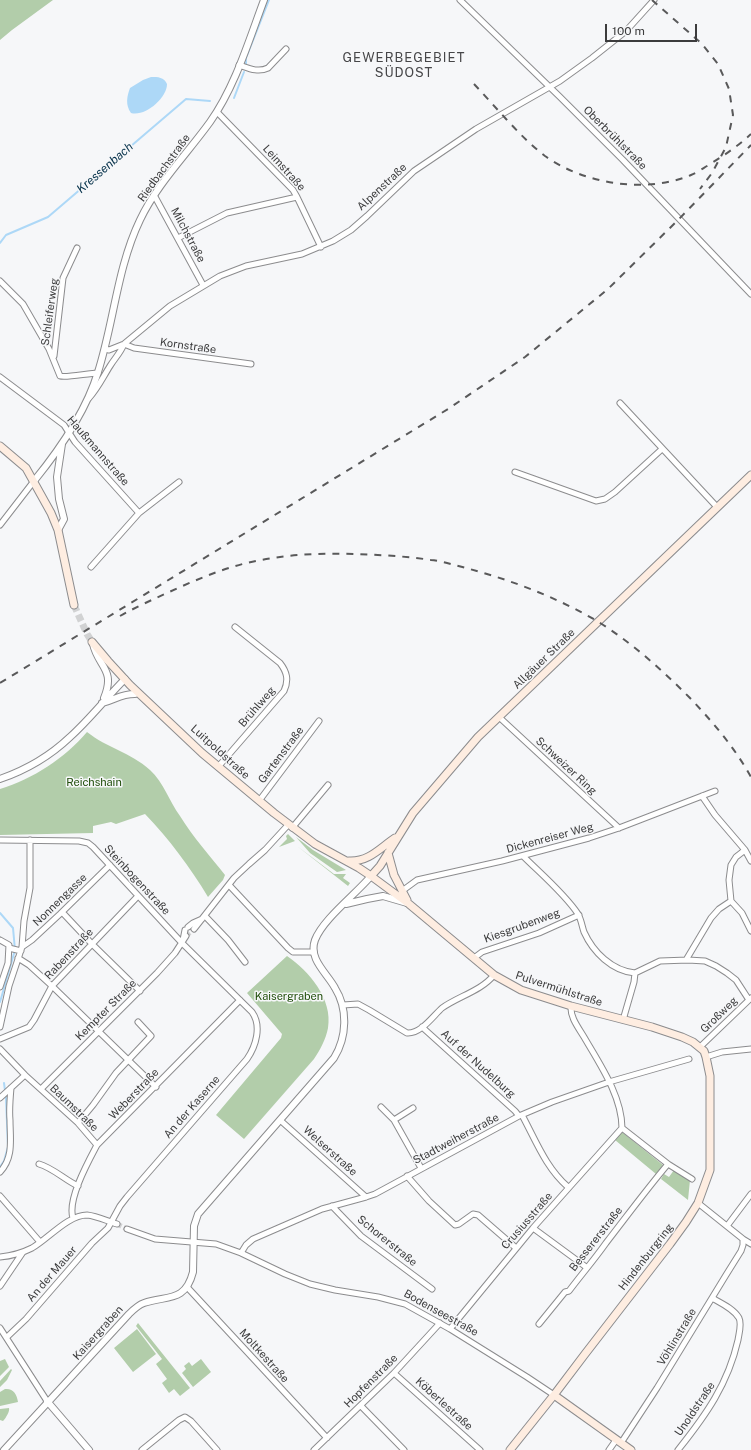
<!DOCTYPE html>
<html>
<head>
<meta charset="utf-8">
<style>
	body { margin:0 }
	#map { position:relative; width:751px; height:1450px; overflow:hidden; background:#f6f7f9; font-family:"Public Sans",sans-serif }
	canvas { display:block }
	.scale { position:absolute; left:605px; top:24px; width:92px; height:18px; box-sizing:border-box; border:2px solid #3c3c3d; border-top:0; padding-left:5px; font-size:12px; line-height:14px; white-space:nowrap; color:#3c3c3d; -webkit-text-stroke:3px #f6f7f9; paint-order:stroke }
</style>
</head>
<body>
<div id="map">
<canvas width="751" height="1450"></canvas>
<div class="scale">100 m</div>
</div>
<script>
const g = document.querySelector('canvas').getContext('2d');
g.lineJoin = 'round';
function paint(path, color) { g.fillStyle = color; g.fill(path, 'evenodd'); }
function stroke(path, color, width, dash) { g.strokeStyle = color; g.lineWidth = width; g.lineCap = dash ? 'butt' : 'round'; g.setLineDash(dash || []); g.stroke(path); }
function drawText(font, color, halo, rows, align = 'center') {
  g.font = font + ' "Public Sans",sans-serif'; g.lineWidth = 3; g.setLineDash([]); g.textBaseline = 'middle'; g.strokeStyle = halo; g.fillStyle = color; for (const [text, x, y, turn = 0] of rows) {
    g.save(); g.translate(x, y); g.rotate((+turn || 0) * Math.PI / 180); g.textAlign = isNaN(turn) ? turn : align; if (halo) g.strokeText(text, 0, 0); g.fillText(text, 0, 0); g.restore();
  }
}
paint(new Path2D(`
	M0 0H53L12 30 0 40Z
	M87 732C107 748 130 752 150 770 164 783 169 801 180 816 193 837 210 856 225 875L223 880 208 897C190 867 169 839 145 814L116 824 111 822 93 826V833L0 835V789C33 779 65 758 87 732Z
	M288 834 295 841 279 847 287 839 286 836Z
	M296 837 313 850 346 870 337 872 310 853Z
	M297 846 334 874H346L343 878 350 883 348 886Z
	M287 956C309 971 333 999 328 1028 326 1039 320 1050 314 1059L244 1139 216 1115 281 1038 282 1034 247 993Z
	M622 1132 663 1165 656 1174 615 1140Z
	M674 1170 690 1180 688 1200 661 1179 664 1174 669 1177Z
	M138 1323 190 1388 180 1396 174 1389 169 1393 162 1383 167 1379 156 1364 162 1359 136 1326Z
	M137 1329 156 1354 133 1372 114 1348Z
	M5 1359 9 1367 0 1376V1361Z
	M201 1359 211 1372 193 1387 182 1373 186 1369 184 1366 189 1362 192 1366Z
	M11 1369 12 1370 7 1380 0 1387V1381Z
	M5 1389C13 1388 17 1394 18 1402L0 1406V1392Z
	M9 1408C10 1411 6 1418 3 1421L0 1420V1409Z`), '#b2cdaa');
paint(new Path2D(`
	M151 77C158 77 164 77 167 84 167 98 145 117 131 113 125 105 127 96 130 88L143 80Z`), '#add8f7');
stroke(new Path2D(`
	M246 64V58L269 0
	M234 98 244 72
	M0 243 6 235 48 217 186 99 210 101
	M0 913 13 928 15 950 0 1002
	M0 1167 4 1161 8 1147 6 1098 4 1083`), '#add8f7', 2);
stroke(new Path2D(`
	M186 936 194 929
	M117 1224 127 1229`), '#d1d2d3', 5, [5, 2.5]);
stroke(new Path2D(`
	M74 605 87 634 92 642`), '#d1d2d3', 7, [7, 3.5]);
const minor = new Path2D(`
	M460 0 560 97 623 160 751 294
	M239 65C248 68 258 73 268 68L286 49
	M217 112 293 190 297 197 321 247
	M154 195 203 285
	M178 238 227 213 297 197
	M0 281 23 304 49 349 60 376C66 378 89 373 98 373
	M124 344 134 348 251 364
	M105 349 109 350 124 344 170 306 220 276 246 266 302 254 333 241 351 230 367 216 414 171 476 129 560 81 592 58 626 31 654 0
	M54 356 63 278 77 248
	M0 377 64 425 75 442 139 513
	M89 398C98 388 103 377 110 366 115 358 121 352 124 344
	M620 403 717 507
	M515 472 596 501 605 499 615 492 662 449
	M0 525 34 481
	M91 567 139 513 179 482
	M499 717 619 828
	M218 767 284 691C289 680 287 672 280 663L235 627
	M702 796 715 815 745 850 751 861
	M259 801 319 721
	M292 828 328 785
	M0 840 79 841 88 843 93 847 182 943 252 1012C262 1026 256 1046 247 1059L127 1197 120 1206 108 1228 92 1243 26 1319 7 1337
	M745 850 736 857 731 865 729 880 731 901 742 913 751 931
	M523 856C540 873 565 894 578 914 581 919 582 926 584 932 593 952 612 971 635 973
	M229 885 288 948 293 952H314
	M402 891 417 880 502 861 589 838 619 828 715 791
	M62 912 92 944 140 991
	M205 916 228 940 245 962
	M188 927 193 923 202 919
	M194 929 234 878 249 864 265 850 288 825
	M0 940 9 945 8 963 0 987
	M183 940 185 930
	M22 947 32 940 60 914 110 865
	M9 948 21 951
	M18 958 29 965 52 986 156 1087
	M474 958 482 952 539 933 579 915
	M686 960 711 918 719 909 731 901
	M635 973 660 961 688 960 705 961 716 966 727 973 736 980 749 1000
	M343 1005 358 1004 369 1010 407 1033C421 1034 433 1016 442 1008 459 996 481 991 494 975
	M571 1006C570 1017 578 1027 584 1037 599 1063 622 1096 622 1128L668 1164 692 1179
	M623 1020 634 982 635 973
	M0 1027 9 986 22 947 24 921 30 888V840
	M422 1027 515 1111 519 1116
	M0 1039 29 1027 34 1020 52 986 138 896
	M700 1047 751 998
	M0 1049 25 1075 78 1123 97 1145
	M706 1057 722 1052 751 1049
	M41 1089 157 973 175 953 186 936
	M0 1098 25 1075
	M381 1107 394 1120 421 1168
	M522 1115C536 1141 546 1168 568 1187
	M280 1120 366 1197
	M394 1120 413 1108
	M78 1123 93 1105 116 1073 151 1036 138 1022
	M39 1164C53 1168 65 1180 78 1186
	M0 1172C14 1157 10 1139 10 1120 9 1110 10 1099 11 1088
	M407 1176 429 1201 455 1225 459 1224 473 1214 478 1215 516 1248
	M0 1196 40 1242
	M332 1206 361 1236 432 1289
	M73 1218C67 1200 88 1162 97 1145L240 1000
	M727 1226 751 1194
	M533 1228 586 1267
	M127 1229 155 1239 216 1244 241 1253 285 1274 310 1284 335 1290 378 1297 405 1304 450 1329 527 1377 554 1395
	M743 1239 751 1244
	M241 1253 246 1245 253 1239 322 1209 366 1197 375 1194 519 1116 552 1102 609 1082 689 1059
	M0 1257C11 1256 22 1253 32 1248 48 1239 68 1215 87 1215 97 1216 107 1221 117 1224
	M0 1286 23 1252
	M187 1287 327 1438
	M539 1324 565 1292 569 1291C581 1275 594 1260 606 1243 627 1216 646 1190 668 1164
	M0 1328 47 1401
	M450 1329 533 1228 622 1128
	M394 1373 480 1450
	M361 1406 404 1450
	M621 1443 657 1388 726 1275 741 1251 743 1245V1239L698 1203
	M142 1450 179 1420 185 1417 191 1421 217 1450
	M314 1450 394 1373 440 1323
	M609 1450 616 1440
	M678 1450C706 1415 728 1384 738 1340 739 1333 742 1324 739 1318 734 1309 721 1303 712 1298`);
const tertiary = new Path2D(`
	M34 481C60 449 86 412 98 372 114 322 117 268 140 220 157 184 187 154 210 122 235 87 249 40 264 0
	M58 530 64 519 59 499 57 477 62 444
	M93 644C98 667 116 669 104 698
	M102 703C115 700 120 694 135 694
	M0 779C26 770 50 756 70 737 90 719 106 698 125 679
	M346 904 367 899 383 896 407 903
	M47 1401 89 1450
	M4 1450 129 1314C133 1310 138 1305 144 1303 167 1295 185 1303 193 1272L194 1226 198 1214 334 1058C347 1037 348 1009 335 988 327 973 308 959 315 940 323 919 356 894 371 876`);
const secondary = new Path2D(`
	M0 446 26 468 51 513 58 530 74 605
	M92 642 108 661 130 685 202 753 274 813 315 844 359 868 371 876 409 904 494 975 521 990 571 1006 652 1027 682 1037 693 1042 704 1051 706 1057 710 1076V1170L698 1203 686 1222 670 1244 585 1354 554 1395 510 1450
	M388 853 394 875 407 900
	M349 861C369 862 380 848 395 838
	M371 876 380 866 413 813 478 737 751 475
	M554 1395 631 1450`);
stroke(minor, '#8c8c8e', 7);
stroke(tertiary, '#8c8c8e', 8);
stroke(secondary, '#8c8c8e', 9);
stroke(minor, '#fff', 5);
stroke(tertiary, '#fff', 6);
stroke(secondary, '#feede1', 7);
stroke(new Path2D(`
	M652 0 702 44 718 64 729 89 733 115 726 147 712 173 700 189
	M474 84C496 107 520 137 545 156 584 184 646 194 691 175 696 173 702 169 707 166 723 156 737 147 751 134
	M120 616C138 606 158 597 178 588 205 576 232 565 261 560 292 554 323 553 355 554 380 555 405 556 431 560 442 561 454 565 466 568 511 580 556 597 597 621 631 642 661 669 689 697 712 721 735 748 751 777
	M0 683 448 409 525 357 608 289 679 219 751 145`), '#59595a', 2, [7, 7]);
drawText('11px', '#3c3c3d', '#f6f7f9', [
	["Oberbrühlstraße",615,138,45],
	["Riedbachstraße",164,168,-54],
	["Leimstraße",284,168,48],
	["Alpenstraße",382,187,-43],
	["Milchstraße",188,235,62],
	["Schleiferweg",50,312,-82],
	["Kornstraße",188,346,8],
	["Haußmannstraße",98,451,49],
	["Allgäuer Straße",544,659,-44],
	["Brühlweg",257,707,-49],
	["Luitpoldstraße",220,752,42],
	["Gartenstraße",281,755,-53],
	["Schweizer Ring",566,766,43],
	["Dickenreiser Weg",550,838,-15],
	["Steinbogenstraße",137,880,47],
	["Nonnengasse",60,900,-44],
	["Kiesgrubenweg",522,926,-20],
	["Rabenstraße",69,954,-47],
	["Pulvermühlstraße",559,989,18],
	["Kempter Straße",106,1010,-45],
	["Großweg",719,1015,-44],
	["Auf der Nudelburg",478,1064,42],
	["Weberstraße",134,1094,-46],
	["An der Kaserne",192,1107,-49],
	["Baumstraße",74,1108,44],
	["Stadtweiherstraße",456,1139,-28],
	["Welserstraße",330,1151,42],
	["Crusiusstraße",527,1221,-49],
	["Bessererstraße",596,1239,-52],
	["Schorerstraße",387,1241,39],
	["Hindenburgring",646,1257,-52],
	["An der Mauer",52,1274,-49],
	["Bodenseestraße",441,1313,29],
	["Kaisergraben",98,1333,-48],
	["Vöhlinstraße",677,1337,-59],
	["Moltkestraße",264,1356,48],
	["Hopfenstraße",371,1381,-45],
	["Köberlestraße",444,1404,42],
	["Unoldstraße",695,1409,-56]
]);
drawText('11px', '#1f4d09', '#f6f7f9', [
	["Reichshain",94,783],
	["Kaisergraben",289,997]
]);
drawText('italic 12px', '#05314a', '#f6f7f9', [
	["Kressenbach",105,168,-41]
]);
g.letterSpacing = '1px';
drawText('13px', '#464648', '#f6f7f9', [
	["GEWERBEGEBIET",404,58],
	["SÜDOST",404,73]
]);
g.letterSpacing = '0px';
</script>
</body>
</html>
